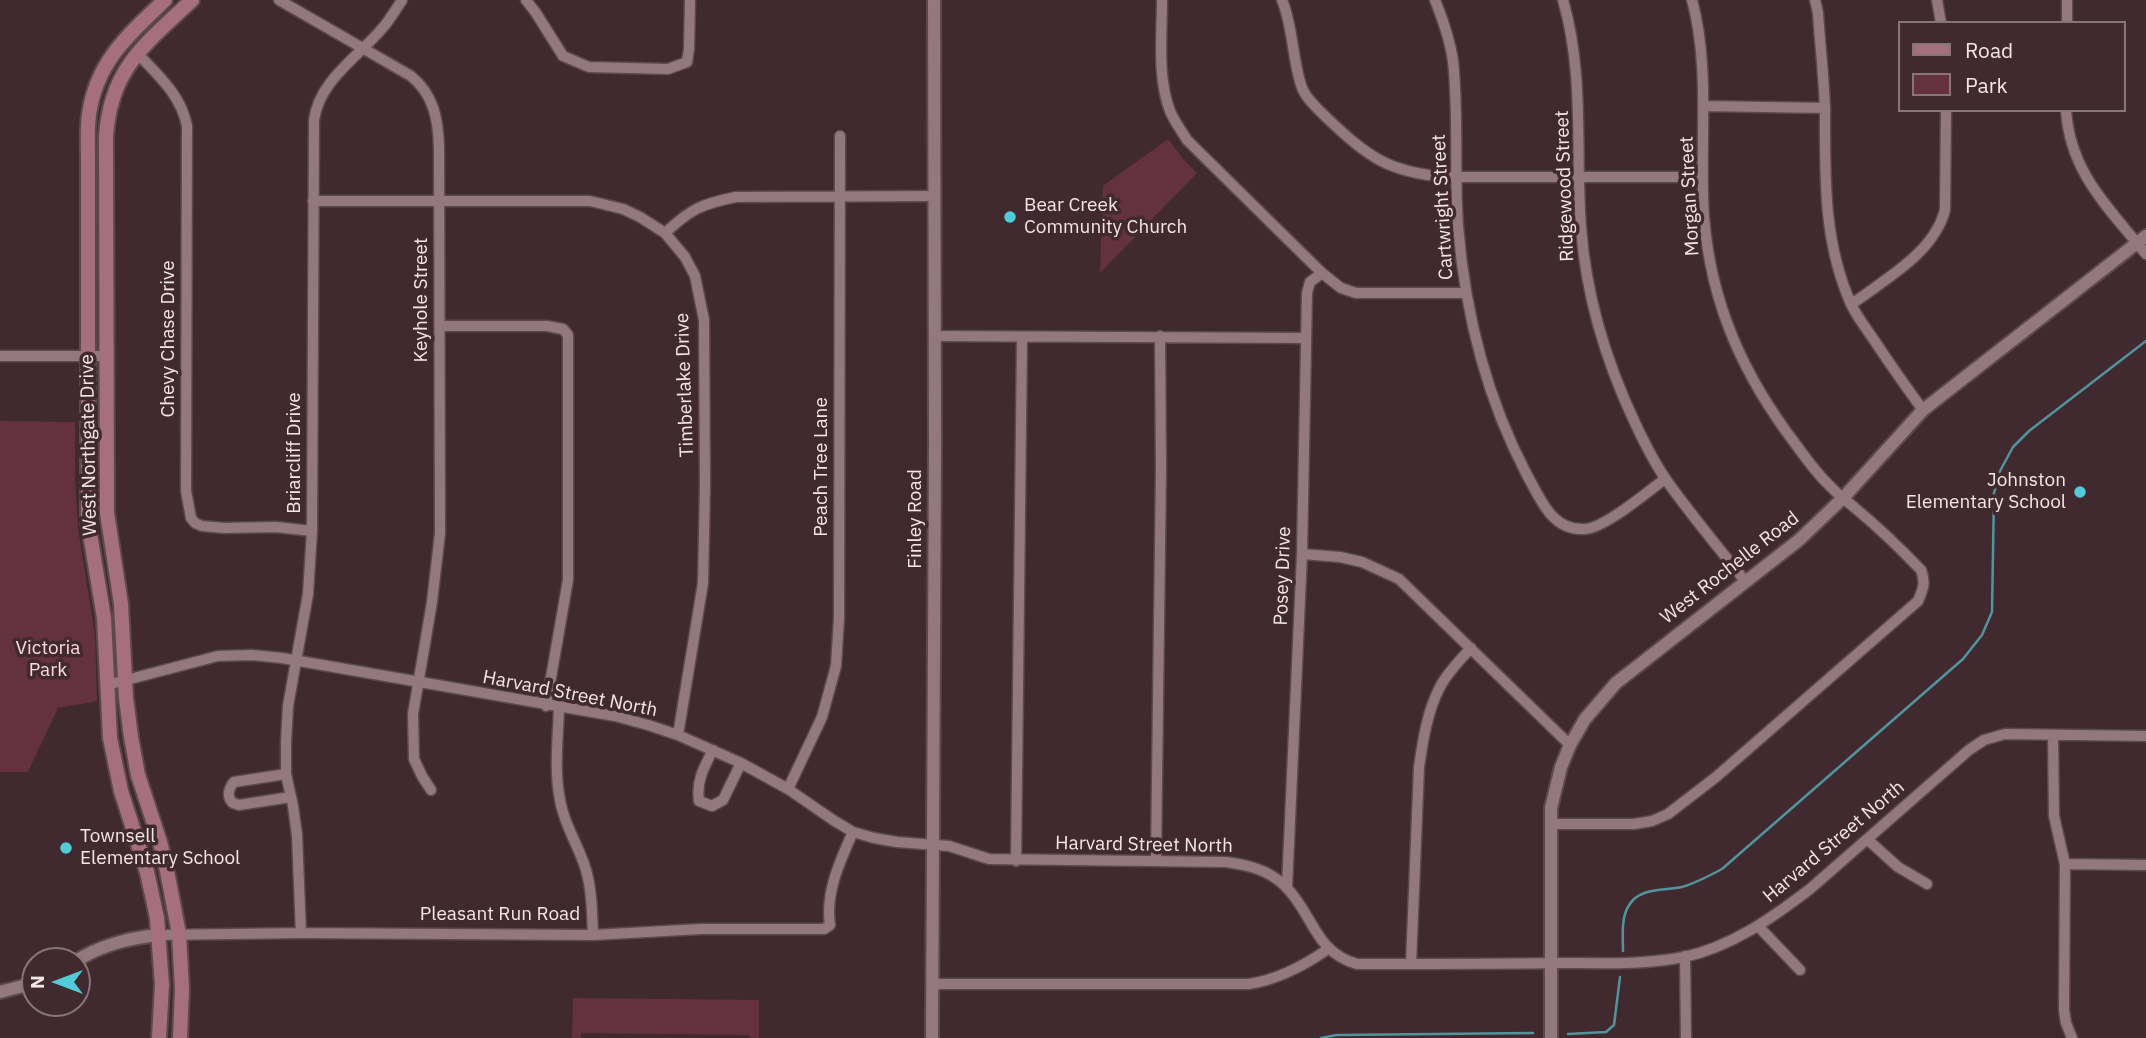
<!DOCTYPE html>
<html>
<head>
<meta charset="utf-8">
<style>
	body { margin:0 }
	#map { position:relative; width:2146px; height:1038px; overflow:hidden; background:#402a2f; font-family:"IBM Plex Sans",sans-serif }
	canvas { display:block }
	.legend { position:absolute; left:1898px; top:21px; width:228px; height:91px; box-sizing:border-box; background:#402a2f; border:2px solid #887579; margin:0; padding:9px 12px; list-style:none; font-size:21px; color:#f4e5e8 }
	.legend li { display:flex; align-items:center; gap:14px; height:35px }
	.legend b { width:35px; border:2px solid #887579 }
	.north { position:absolute; left:21px; top:947px; width:70px; height:70px; box-sizing:border-box; background:#402a2f; border:2px solid #887579; border-radius:50%; rotate:270deg; font-size:19px; font-weight:700; line-height:28px; text-align:center; color:#f4e5e8 }
	.north::after { content:''; display:block; margin:auto; width:24px; height:32px; background:#52cbd8; clip-path:polygon(50% 0,100% 100%,50% 72%,0 100%) }
</style>
</head>
<body>
<div id="map">
<canvas width="2146" height="1038"></canvas>
<ul class="legend">
<li><b style="height:9px;background:#a66f7d"></b>Road</li>
<li><b style="height:19px;background:#64323f"></b>Park</li>
</ul>
<div class="north">N</div>
</div>
<script>
const g = document.querySelector('canvas').getContext('2d');
g.lineJoin = 'round';
function paint(path, color) { g.fillStyle = color; g.fill(path, 'evenodd'); }
function stroke(path, color, width, dash) { g.strokeStyle = color; g.lineWidth = width; g.lineCap = dash ? 'butt' : 'round'; g.setLineDash(dash || []); g.stroke(path); }
function drawText(font, color, halo, rows, align = 'center') {
  g.font = font + ' "IBM Plex Sans",sans-serif'; g.lineWidth = 7; g.setLineDash([]); g.textBaseline = 'middle'; g.strokeStyle = halo; g.fillStyle = color; for (const [text, x, y, turn = 0] of rows) {
    g.save(); g.translate(x, y); g.rotate((+turn || 0) * Math.PI / 180); g.textAlign = isNaN(turn) ? turn : align; if (halo) g.strokeText(text, 0, 0); g.fillText(text, 0, 0); g.restore();
  }
}
paint(new Path2D(`
	M1168 139 1184 160 1197 173 1100 273 1103 186Z
	M0 421 75 422V479L78 528 95 635 97 701 58 708 28 772H0Z
	M573 998 759 1000V1038H750L749 1035 581 1033V1038H572Z`), '#64323f');
stroke(new Path2D(`
	M1623 951C1623 937 1621 919 1628 907 1638 887 1663 891 1682 887 1696 883 1709 876 1722 869L1963 659 1982 635 1992 612 1994 493 2000 471 2013 447 2029 431 2146 341
	M1568 1034 1606 1032 1614 1025 1620 977
	M1321 1038 1337 1035 1533 1033`), '#53949c', 2.5);
const minor = new Path2D(`
	M279 0 411 76C434 95 438 119 439 147L440 533 432 602 413 714 414 759 422 776 431 790
	M526 0 536 13 563 56 589 67 668 69 687 62 689 49 690 0
	M1162 0C1162 35 1157 77 1170 111 1174 121 1181 130 1187 140L1322 273 1341 288 1356 293H1465
	M1282 0C1293 26 1292 57 1301 85 1305 98 1317 108 1327 118 1368 157 1388 172 1445 177H1703
	M1435 0C1443 20 1450 40 1453 61 1459 116 1454 171 1458 226 1465 312 1487 399 1527 475 1541 500 1552 531 1585 529 1605 528 1647 492 1665 479
	M1563 0C1585 77 1575 149 1581 227 1586 297 1606 362 1636 425 1645 444 1655 464 1667 481 1691 515 1719 548 1745 581
	M1815 0 1818 13C1820 45 1824 77 1825 109 1825 176 1823 241 1851 304 1857 317 1866 328 1874 340 1890 364 1906 387 1923 410
	M1937 0 1941 23
	M2067 23V0
	M137 53C158 75 181 95 187 126L186 491 191 518 195 523 202 526 224 528 276 527 312 531
	M1703 106 1825 108
	M2066 110C2070 173 2109 208 2146 254
	M313 201H590L623 209 640 217 665 233 685 257 695 276 704 320 705 486 703 583 678 735
	M665 233C691 209 701 204 736 197L934 196
	M1852 304C1885 279 1934 253 1945 210L1946 110
	M440 326H547L563 329 568 335V580L546 706
	M934 336 1304 338
	M0 356H106
	M1302 554 1340 557 1362 562 1399 579 1570 745
	M107 685 218 656 252 655 282 658 615 716 648 725 678 735 741 763 788 789 833 820 853 832 874 838 897 842 949 846 989 859 1226 862C1248 865 1269 870 1285 886 1313 913 1314 952 1357 964 1425 964 1493 964 1561 963 1602 963 1643 965 1684 957 1731 947 1772 918 1810 889L1969 750 1984 740 2005 734 2146 736
	M559 708C558 738 554 770 560 800 564 825 579 846 586 870 592 891 592 913 593 935
	M2053 735 2054 816 2065 864 2064 1010 2066 1023 2072 1038
	M713 750C704 767 696 781 699 801L712 806 723 800 741 763
	M286 774 234 782C229 788 226 797 233 803L239 805 291 797
	M788 789 822 717 836 666 839 618 840 136
	M1550 824H1634L1652 821 1668 814 1716 777 1918 601C1923 589 1926 583 1921 570 1900 548 1878 527 1855 508 1847 501 1838 495 1831 487 1818 475 1807 460 1797 446 1744 377 1711 305 1704 217 1699 146 1711 70 1692 0
	M1867 839 1898 867 1927 884
	M1156 860 1161 468 1160 336
	M1016 861 1022 338
	M2065 864 2146 865
	M1287 887 1302 554 1307 293 1310 282 1322 273
	M1758 926 1800 970
	M301 933 297 835 293 806 286 774V742L288 706 308 594 312 531 314 120C319 82 355 59 379 32 388 23 395 11 402 0
	M158 935 301 933 593 935 701 929H824L830 925C825 893 840 861 853 832
	M1685 956 1686 1038
	M1411 964 1419 767C1423 740 1427 712 1440 687 1447 673 1460 660 1471 648
	M932 984H1249C1276 980 1305 965 1328 949`);
const tertiary = new Path2D(`
	M76 961C101 945 129 938 158 935
	M0 992 35 983
	M932 1038 935 444 934 0
	M1551 1038V808L1561 767 1570 745 1585 719 1616 683 1799 540 1843 498 1923 410 2146 236`);
const secondary = new Path2D(`
	M159 1038 162 985 157 918 147 872 121 791 110 738 104 618 88 522V158C88 144 87 128 89 115 96 62 129 34 165 0
	M180 1038 182 989 179 934 167 871 160 842 138 775 131 737 126 698 121 604 107 513 106 136C111 67 146 44 192 0`);
stroke(minor, '#5c494d', 13);
stroke(tertiary, '#5c494d', 16);
stroke(secondary, '#5c494d', 18);
stroke(minor, '#93787d', 10);
stroke(tertiary, '#93787d', 12);
stroke(secondary, '#a66f7d', 14);
for (const [x, y, r, color] of [
	[1010,217,7,"#52cbd8"],
	[2080,492,7,"#52cbd8"],
	[66,848,7,"#52cbd8"]
]) { const dot = new Path2D(); dot.arc(x, y, r, 0, 2 * Math.PI); g.fillStyle = color; g.fill(dot); stroke(dot, '#402a2f', 2.5); }
drawText('19px', '#f4e5e8', '#402a2f', [
	["Ridgewood Street",1565,186,-92],
	["Morgan Street",1690,196,-93],
	["Cartwright Street",1443,207,-93],
	["Keyhole Street",422,300,-90],
	["Chevy Chase Drive",169,339,-90],
	["Timberlake Drive",685,385,-92],
	["West Northgate Drive",89,445,-91],
	["Briarcliff Drive",295,453,-90],
	["Peach Tree Lane",822,467,-90],
	["Finley Road",916,519,-90],
	["West Rochelle Road",1730,568,-38],
	["Posey Drive",1283,576,-88],
	["Harvard Street North",570,694,11],
	["Harvard Street North",1834,842,-40],
	["Harvard Street North",1144,845,1],
	["Pleasant Run Road",500,915]
]);
drawText('19px', '#f4e5e8', '#402a2f', [
	["Bear Creek",1024,206],
	["Community Church",1024,228],
	["Johnston",2066,481,"right"],
	["Elementary School",2066,503,"right"],
	["Townsell",80,837],
	["Elementary School",80,859]
], 'left');
drawText('19px', '#fed7df', '#402a2f', [
	["Victoria",48,649],
	["Park",48,671]
]);
</script>
</body>
</html>
